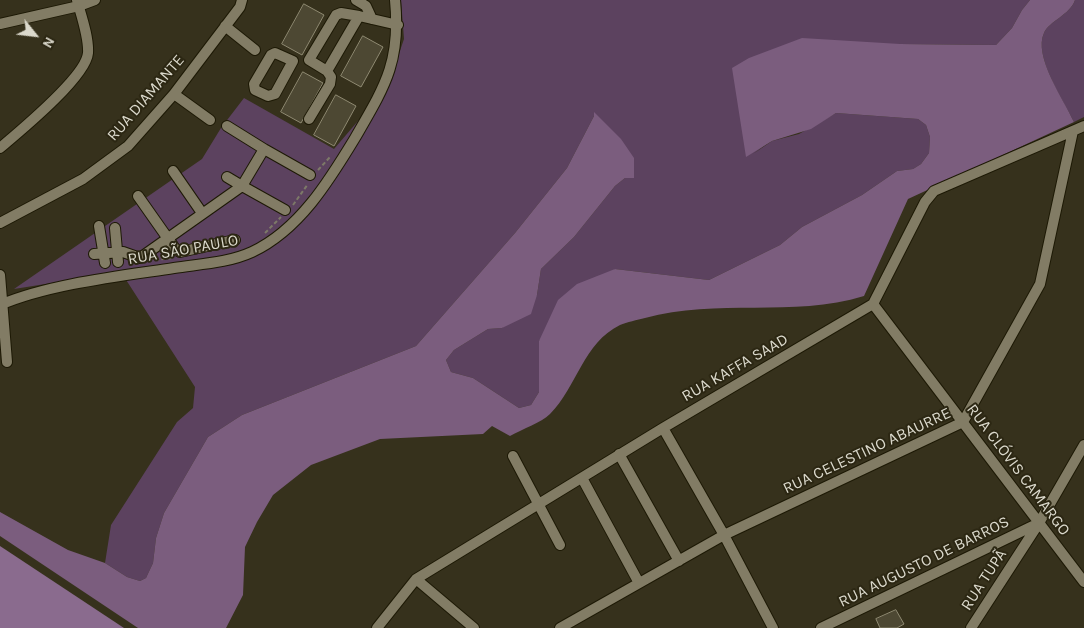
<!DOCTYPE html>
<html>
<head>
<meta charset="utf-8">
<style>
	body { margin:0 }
	#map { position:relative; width:1084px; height:628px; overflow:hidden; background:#36311c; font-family:Karla,sans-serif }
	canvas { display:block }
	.north { position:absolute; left:10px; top:10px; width:50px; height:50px; -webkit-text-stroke:4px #2c2713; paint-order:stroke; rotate:119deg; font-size:14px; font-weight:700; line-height:20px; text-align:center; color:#dbd9cc }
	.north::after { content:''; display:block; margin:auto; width:18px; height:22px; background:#dbd9cc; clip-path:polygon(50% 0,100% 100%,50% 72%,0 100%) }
</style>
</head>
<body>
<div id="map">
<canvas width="1084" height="628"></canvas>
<div class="north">N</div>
</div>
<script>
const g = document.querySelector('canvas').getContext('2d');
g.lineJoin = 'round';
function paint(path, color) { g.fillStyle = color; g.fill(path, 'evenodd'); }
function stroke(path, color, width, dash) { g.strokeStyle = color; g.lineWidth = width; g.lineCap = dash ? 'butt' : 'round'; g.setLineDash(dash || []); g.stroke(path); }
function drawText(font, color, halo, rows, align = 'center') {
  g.font = font + ' Karla,sans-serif'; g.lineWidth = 4; g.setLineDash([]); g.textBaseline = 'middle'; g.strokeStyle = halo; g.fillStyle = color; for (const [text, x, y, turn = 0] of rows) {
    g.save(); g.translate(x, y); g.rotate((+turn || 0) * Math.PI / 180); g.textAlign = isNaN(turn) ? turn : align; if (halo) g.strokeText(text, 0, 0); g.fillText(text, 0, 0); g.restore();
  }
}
paint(new Path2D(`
	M401 0H1030L1022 10 1012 28 996 45 900 44 753 154 772 141 799 134 836 113 918 119 926 125 930 137 929 153 921 164 913 169 897 171 862 195 802 227 780 245 709 280 615 269 539 341V392L531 405 519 408 473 378 451 372 446 360 454 350 488 329 502 328 537 295 541 269 574 237 615 186 625 178 594 116 567 168 515 233 416 346 242 415 208 437 164 513 156 538 153 563 146 578 140 581 127 577 105 563 111 525 177 422 193 408 195 387 121 272 14 289 202 159 221 128 244 98 334 149 388 86 404 39Z
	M1075 0H1084V117L1074 122C1064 101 1033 56 1044 33 1049 21 1070 15 1075 0Z`), '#5c425f');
paint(new Path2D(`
	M1030 0H1075C1070 15 1049 21 1044 33 1033 56 1064 100 1074 122L908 199 864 296C792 318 717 298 645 318 637 320 627 322 620 325 583 343 577 387 550 414 541 423 522 429 510 436L492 426 483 434 380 439 311 465 273 495 257 522 245 547 243 595 226 628H138L0 536V512L68 550 105 563 127 577 140 581 146 578 153 563 156 538 164 513 208 437 242 415 416 346 515 233 567 168 594 116V112L621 139 634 158V178H625L615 186 574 237 541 269 537 295 531 314 502 328 488 329 454 350 446 360 451 372 473 378 519 408 531 405 539 392V341L558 300 577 284 615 269 709 280 780 245 802 227 862 195 897 171 913 169 921 164 929 153 930 137 926 125 918 119 836 113 811 129 772 141 746 157 732 68 749 58 802 38 900 44 996 45 1012 28 1022 10Z`), '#7b5d7e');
paint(new Path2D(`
	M0 546 124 628H0Z`), '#8a6b8e');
const building = new Path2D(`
	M304 4 324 15 302 55 282 44Z
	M363 36 383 47 361 87 341 76Z
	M303 72 323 83 301 123 281 112Z
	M336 95 356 106 334 146 314 135Z
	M896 610 904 624 897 628H880L876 619Z`);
paint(building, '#4d4833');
stroke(building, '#8f8a72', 1);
const minor = new Path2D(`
	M356 0 366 6 372 19
	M0 24 79 6 95 0
	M225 26 255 50
	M275 53 293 61 275 94 268 96 255 90 254 84 271 55Z
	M327 71 309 60 336 15 341 13 359 16
	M174 94 210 120
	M309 119 330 84 331 77 327 71 359 16 398 25
	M227 126 264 149
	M0 148C20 131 86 77 88 53 89 37 81 15 77 0
	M173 171 202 213
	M227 177 242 186 264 149 310 175
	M138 196 176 250 180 252 235 240
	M0 223 83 179 128 146 174 94 240 7 242 0
	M99 226 105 263
	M115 228 118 262
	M94 254 123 252 140 258 242 186 285 210
	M0 275 7 362
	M873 304 1084 582
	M0 305C49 284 121 276 174 268 200 264 228 263 252 252 299 230 329 181 355 138 385 86 401 62 395 0
	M663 428 724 535 773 628
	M619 454 679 561
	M513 456 560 545
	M582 478 639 583
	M416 579 474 628
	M377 628 416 579 663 428 873 304 925 202 934 191 1084 126
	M560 628 724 535 963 422 1040 284 1073 131
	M821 628 1039 523
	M971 628 1039 523 1084 445`);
stroke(minor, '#1d1905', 12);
stroke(new Path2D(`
	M318 170 331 156
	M293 205 308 184
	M265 233 281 217
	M155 260 172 258`), '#7d7968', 2, [4, 2.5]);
stroke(minor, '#827c65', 10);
drawText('16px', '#dbd9cc', '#2c2713', [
	["RUA DIAMANTE",146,98,-49],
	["RUA SÃO PAULO",183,250,-10],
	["RUA KAFFA SAAD",735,368,-30],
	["RUA CELESTINO ABAURRE",867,451,-25],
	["RUA CLÓVIS CAMARGO",1018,470,53],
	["RUA AUGUSTO DE BARROS",924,562,-26],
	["RUA TUPÃ",984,580,-57]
]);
</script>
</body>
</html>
